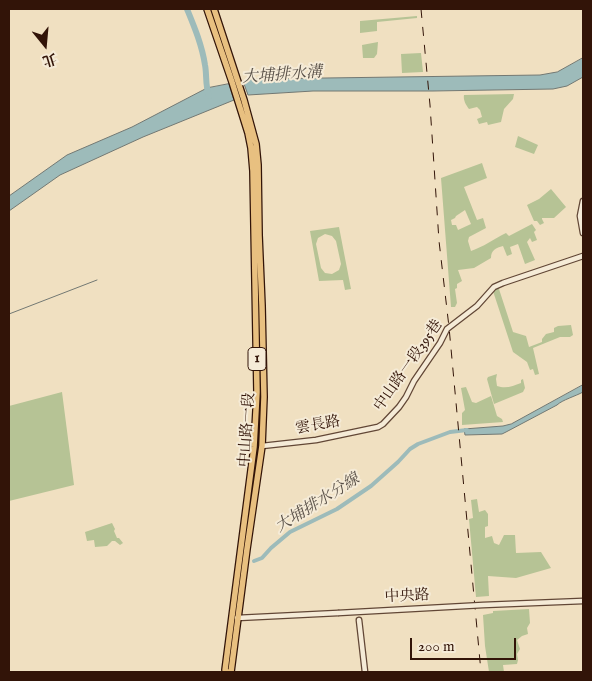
<!DOCTYPE html>
<html>
<head>
<meta charset="utf-8">
<style>
	body { margin:0 }
	#map { position:relative; width:592px; height:681px; overflow:hidden; background:#f0e0c1; font-family:"IM FELL English","Noto Serif TC",serif }
	canvas { display:block }
	.frame { position:absolute; inset:0; border:10px solid #321408; pointer-events:none }
	.north { position:absolute; left:20px; top:20px; width:50px; height:50px; -webkit-text-stroke:4px #f5ebd7; paint-order:stroke; rotate:163deg; font-size:14px; font-weight:700; line-height:20px; text-align:center; color:#321408 }
	.north::after { content:''; display:block; margin:auto; width:18px; height:22px; background:#321408; clip-path:polygon(50% 0,100% 100%,50% 72%,0 100%) }
	.scale { position:absolute; left:410px; top:638px; width:106px; height:22px; box-sizing:border-box; border:2px solid #321408; border-top:0; padding-left:6px; font-size:15px; line-height:18px; white-space:nowrap; color:#321408; -webkit-text-stroke:4px #f5ebd7; paint-order:stroke }
</style>
</head>
<body>
<div id="map">
<canvas width="592" height="681"></canvas>
<div class="frame"></div>
<div class="north">北</div>
<div class="scale">200 m</div>
</div>
<script>
const g = document.querySelector('canvas').getContext('2d');
g.lineJoin = 'round';
function paint(path, color) { g.fillStyle = color; g.fill(path, 'evenodd'); }
function stroke(path, color, width, dash) { g.strokeStyle = color; g.lineWidth = width; g.lineCap = dash ? 'butt' : 'round'; g.setLineDash(dash || []); g.stroke(path); }
function drawText(font, color, halo, rows, align = 'center') {
  g.font = font + ' "IM FELL English","Noto Serif TC",serif'; g.lineWidth = 4; g.setLineDash([]); g.textBaseline = 'middle'; g.strokeStyle = halo; g.fillStyle = color; for (const [text, x, y, turn = 0] of rows) {
    g.save(); g.translate(x, y); g.rotate((+turn || 0) * Math.PI / 180); g.textAlign = isNaN(turn) ? turn : align; if (halo) g.strokeText(text, 0, 0); g.fillText(text, 0, 0); g.restore();
  }
}
paint(new Path2D(`
	M417 16V18L377 22V31L360 33V21Z
	M378 42 377 54 374 58H363L362 45Z
	M421 53 423 72 402 73 401 54Z
	M514 94 513 99 504 109 501 122 488 125 487 122 479 124 477 119 482 117 480 110 477 107 469 109C466 105 463 100 464 95Z
	M518 136 538 145 534 154 515 147Z
	M482 163 487 178 464 187 477 220 483 218 486 228 469 237 468 241 471 251C483 247 494 239 506 233L509 236 532 224 536 230 534 232 537 240 532 242 530 238 527 242 535 260 525 264 518 244 510 247 512 254 507 256 503 246C496 248 491 250 491 258L474 268 458 270 462 281 457 284V288L455 289 457 303 455 307H451L441 178ZM465 210 471 224 458 230 456 225H452L451 220 455 218 456 216Z
	M551 189 566 207 554 218H542V219L544 223 540 225 537 221H534L527 205 539 199Z
	M339 227 351 289 345 290 343 280 319 281 310 231ZM325 234 332 236 336 241 341 264 339 270 332 274 325 273 321 268 316 244 318 238Z
	M498 286 513 332 526 336 529 347 542 342V339L546 334 554 332V328L558 326 571 325 573 335 570 337H560L533 348 539 374 535 375 533 369 530 370 527 362 513 352 492 288Z
	M497 374 496 379 497 386C506 389 513 386 521 383V380L523 379 525 388 523 392 494 404 487 379 488 377Z
	M466 387 472 402 476 403 491 396 497 416 502 419 503 422 462 425V413L465 410 461 388Z
	M62 392 74 485 9 501V406Z
	M477 499 479 512 485 510 488 514V526L485 527V538L492 536 494 543 499 545 504 535H515L516 553 541 552 551 568 516 578 488 576 489 596 476 597 469 519 473 518 471 500Z
	M112 523 115 529 114 531 117 538H119L123 543 120 545 115 541H112L107 546 95 547 94 540 87 541 85 532Z
	M529 609 530 623 527 628 528 634 522 636 517 640 520 649 517 654 518 660 517 664 503 665 504 672H489L485 646 483 615 493 613V611Z`), '#b6c395');
const water = new Path2D(`
	M583 58V77L567 86 553 89 433 91H313L248 95 243 81 254 79 540 75 557 72Z
	M229 84 234 100 143 137 60 175 9 211V196L67 155 132 127 207 88Z
	M583 385V392C576 396 562 400 557 405L506 432 502 434 465 435 464 429 503 426 511 424Z`);
paint(water, '#9dbbba');
stroke(water, '#727873', 1);
stroke(new Path2D(`
	M9 314 97 280`), '#727873', 1);
stroke(new Path2D(`
	M254 561 262 558 271 548 290 532 337 509 371 486 398 462 410 449 418 444 450 432 467 430`), '#9dbbba', 4);
stroke(new Path2D(`
	M187 9C194 26 202 45 205 65 207 75 205 85 209 96`), '#9dbbba', 6);
const tertiary = new Path2D(`
	M583 201 580 216 583 233
	M262 446 316 440 378 427 383 424 399 407 406 397 414 381 440 343 447 329 477 306 494 287 503 283 583 256
	M237 618 338 613
	M359 620 365 672`);
const primary = new Path2D(`
	M207 9 232 82 248 133 251 148 253 171 257 392 254 447 225 670 227 672
	M214 9 244 100 256 144 258 165 259 235 262 306 264 397 262 446 247 549 231 672`);
stroke(tertiary, '#624736', 7);
stroke(primary, '#321408', 8);
stroke(tertiary, '#f5ebd7', 4.5);
stroke(primary, '#e8c080', 5.5);
stroke(new Path2D(`
	M421 9 430 105 439 241 449 327 481 672`), '#321408', 1, [9, 9]);
const tertiaryBridge = new Path2D(`
	M338 613 483 605 583 601`);
stroke(tertiaryBridge, '#624736', 7, []);
stroke(tertiaryBridge, '#f5ebd7', 4.5);
for (const [x, y, w] of [
	[257,359,18]
]) { const box = new Path2D(); box.roundRect(x - w / 2, y - 11.5, w, 23, 4); g.fillStyle = '#f5ebd7'; g.fill(box); stroke(box, '#321408', 1); }
drawText('bold 14px', '#321408', null, [
	["1",257,359]
]);
drawText('15px', '#321408', '#f5ebd7', [
	["中山路一段395巷",409,366,-55],
	["雲長路",318,426,-10],
	["中山路一段",248,430,-86],
	["中央路",407,597,-3]
]);
drawText('italic 16px', '#574e46', '#f5ebd7', [
	["大埔排水溝",282,76,-4],
	["大埔排水分線",318,504,-32]
]);
</script>
</body>
</html>
